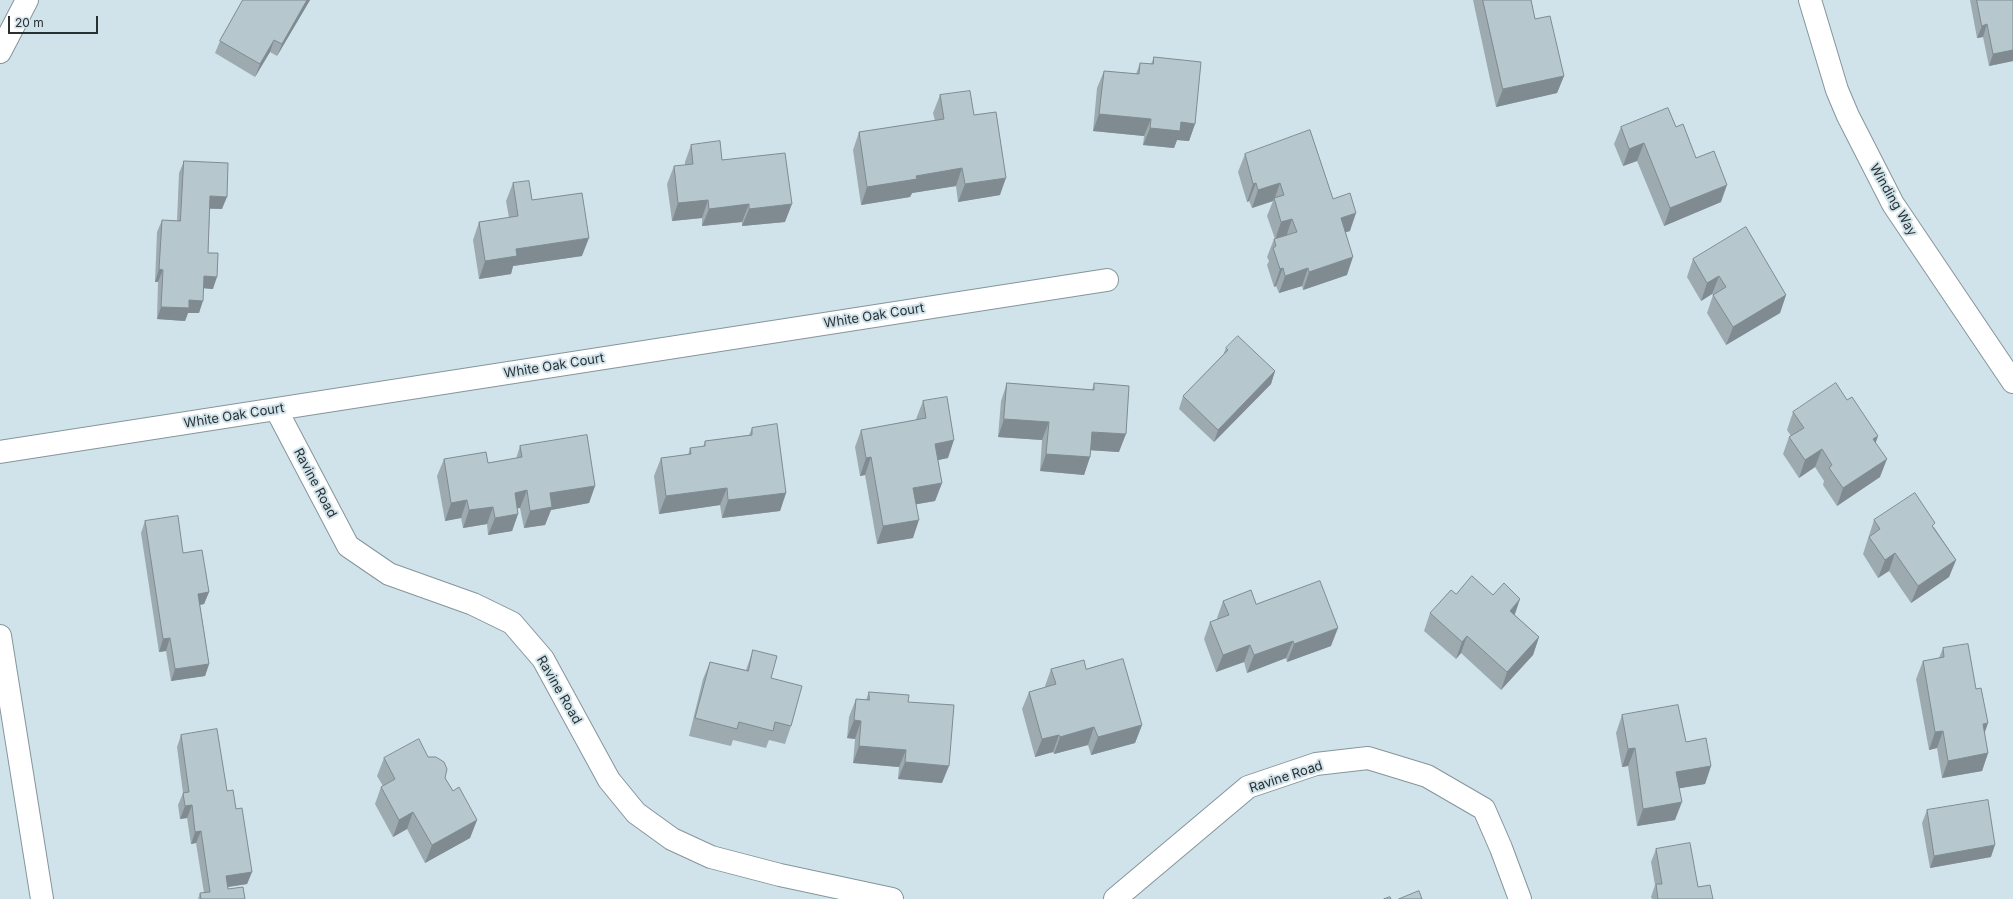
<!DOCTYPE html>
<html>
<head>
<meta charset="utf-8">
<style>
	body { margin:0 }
	#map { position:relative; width:2013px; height:899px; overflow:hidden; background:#d1e3ea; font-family:Inter,sans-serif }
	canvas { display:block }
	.scale { position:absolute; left:8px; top:16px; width:90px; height:18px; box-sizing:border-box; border:2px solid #293033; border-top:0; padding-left:5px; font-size:12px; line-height:14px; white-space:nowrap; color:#293033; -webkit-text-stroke:3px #d1e3ea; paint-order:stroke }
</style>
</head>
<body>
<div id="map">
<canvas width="2013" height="899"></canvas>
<div class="scale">20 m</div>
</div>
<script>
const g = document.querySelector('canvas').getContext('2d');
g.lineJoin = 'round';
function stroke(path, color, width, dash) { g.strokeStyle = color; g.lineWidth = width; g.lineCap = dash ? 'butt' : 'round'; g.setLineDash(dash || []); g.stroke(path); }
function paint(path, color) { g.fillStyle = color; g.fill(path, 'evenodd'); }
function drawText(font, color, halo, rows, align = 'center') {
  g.font = font + ' Inter,sans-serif'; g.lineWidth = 4; g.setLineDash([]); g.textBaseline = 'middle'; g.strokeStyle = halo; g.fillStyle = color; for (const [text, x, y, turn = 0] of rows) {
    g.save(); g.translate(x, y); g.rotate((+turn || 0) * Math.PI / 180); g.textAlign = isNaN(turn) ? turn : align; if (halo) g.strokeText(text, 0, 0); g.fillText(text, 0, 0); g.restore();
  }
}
const street = new Path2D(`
	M1810 0 1837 90 1848 116 1893 204 2013 382
	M276 409 348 546 389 574 473 604 512 623 543 659 609 780 636 813 672 839 711 857 780 875 892 899
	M0 452 1107 280
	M1115 899 1248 787 1316 764 1368 758 1427 776 1484 809 1501 848 1520 899`);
const primary = new Path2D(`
	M0 52 27 0
	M0 636 42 899`);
stroke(street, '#85959c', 24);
stroke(primary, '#85959c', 24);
stroke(street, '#fff', 22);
stroke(primary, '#fff', 22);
paint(new Path2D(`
	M243 0H310L277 56 270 52 255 77 215 53 220 41Z
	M1473 0H1531L1535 19 1564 76 1557 93 1496 107Z
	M1970 0H2013V61L1989 66 1983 37 1977 38Z
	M1154 57 1195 124 1189 141 1177 140 1174 148 1143 145 1144 136 1093 131 1097 88 1104 71 1136 74 1140 63 1151 64Z
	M940 95 974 115 1000 195 958 202 956 186 912 193 910 197 861 205 853 150 859 132 935 121 933 113Z
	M1621 127H1676L1696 158 1721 202 1664 226 1637 161 1623 166 1614 144Z
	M691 145 722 160 785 222 742 226V222L702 226V218L672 221 667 184 674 166 685 165V162Z
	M1245 154 1333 199 1350 231 1345 232 1347 275 1303 290 1302 286 1279 293 1276 286 1274 287 1267 265 1269 261 1267 257 1274 239H1275L1267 216 1273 201 1252 208 1249 201 1247 202 1238 172Z
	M184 161 222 209H210L208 253 213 289 204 288 199 313H188L185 321 157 319 158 282H155L157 232 162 220 177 221 179 173Z
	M513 183 532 200 582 256 513 266 511 274 479 279 473 240 479 222 509 218 506 201Z
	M1693 259 1786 295 1780 313 1726 345 1707 313 1713 295 1712 294 1701 301 1687 277Z
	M1226 348 1275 371 1271 384 1214 442 1179 409 1183 396 1223 355Z
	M1007 383 1092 390 1094 383 1119 452 1091 450 1090 457 1084 475 1040 471 1042 440 998 437 1001 401Z
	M923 401 948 458 938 460 942 483 935 501 916 504 913 538 877 544 865 475 860 476 855 447 861 430 917 420 916 419Z
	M1793 412 1876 443 1880 477 1837 506 1823 485 1824 481 1815 467 1799 478 1783 454 1789 437 1791 436 1787 430Z
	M752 428 786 493 780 511 722 518 720 505 659 514 654 476 661 458 688 455 690 448 703 447 705 441 749 435Z
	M520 446 595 486 589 503 551 510 545 525 524 528 520 508H517L518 514 512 531 488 535 487 524 463 528 461 518 445 521 437 476 444 459 488 463 516 459Z
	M1874 520 1934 527 1956 560 1949 577 1911 603 1889 571 1878 578 1863 554Z
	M145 521 183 553 209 592 204 604 200 605 209 664 205 676 171 681 166 651 159 652 141 533Z
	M1456 594 1493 595 1539 637 1533 655 1501 690 1461 653 1456 659 1424 631 1430 613Z
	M1223 601 1256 604 1331 646 1287 662 1286 658 1247 673 1244 662 1216 672 1204 639 1210 622 1217 619V618Z
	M1943 648 1976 689 1988 753 1982 771 1942 778 1937 748 1929 750 1916 679 1923 661 1939 658Z
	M753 650 771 678 791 726 785 744 769 740 766 748 733 740 731 746 689 736 703 679 710 662 746 670Z
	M1051 669H1086L1142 725 1135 743 1091 755 1088 745 1054 754 1053 752 1035 757 1022 709 1029 692 1045 687V686Z
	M869 692 908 702 942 783 898 779 899 767 853 763 855 739 847 738 849 717 856 699 866 700Z
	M1622 715 1711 766 1705 784 1679 788 1675 820 1637 826 1628 766 1622 767 1616 733Z
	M181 735 227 791 236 809 252 872 247 884 228 887V889L245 899H198L200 893H204L196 843 191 844 187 818 180 819 178 805 183 793 177 747Z
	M428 757 445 778 453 791 477 820 470 838 425 863 407 829 393 837 375 804 381 787 383 786 377 776 384 758Z
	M1927 810 1991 857 1930 868 1922 823Z
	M1656 849 1698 887 1713 899H1652L1651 897 1655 885 1651 862Z`), '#9dabb1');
paint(new Path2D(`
	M307 0H310L277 56 282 44Z
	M1987 24 1983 37 1977 38 1982 26Z
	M274 40 270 52 255 77 260 64Z
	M2013 50V61L1989 66 1993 54Z
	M1564 76 1557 93 1496 107 1503 89Z
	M1099 114 1151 119 1144 136 1093 131Z
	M1181 122 1195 124 1189 141 1177 140 1174 148 1143 145 1150 128Z
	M1644 143 1637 161 1623 166 1629 149Z
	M962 168 956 186 912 193 910 197 861 205 867 187 916 176Z
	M1006 178 1000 195 958 202 965 184Z
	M1256 183 1249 201 1247 202 1253 184Z
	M1280 183 1274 200V198L1273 201 1252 208 1258 190Z
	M1727 185 1721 202 1664 226 1670 208Z
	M210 196 227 197 222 209 206 208Z
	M708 200 702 218 672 221 678 203Z
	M749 204 742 222 702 226 709 209Z
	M792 204 785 222 742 226 749 209Z
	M1356 213 1350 231 1334 236 1341 218Z
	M1292 219 1286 237 1275 240 1281 222Z
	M589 238 582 256 513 266 511 274 479 279 485 261 516 249Z
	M1353 257 1347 275 1303 290 1309 272Z
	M1283 268 1276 286 1274 287 1280 269Z
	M1308 268 1302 286 1279 293 1285 276Z
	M159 269 163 270 158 282H155Z
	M204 276 217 277 213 289 200 288Z
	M1719 276 1712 294 1701 301 1707 283Z
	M1786 295 1780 313 1726 345 1733 327Z
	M189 300 203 301 199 313H188L185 321 157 319 161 307Z
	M1275 371 1271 384 1214 442 1218 430Z
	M1004 419 1049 422 1042 440 998 437Z
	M1092 432 1126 434 1119 452 1086 450Z
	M1878 436 1872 454 1873 439Z
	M954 440 948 458 929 462 935 444Z
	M1822 449 1815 467 1799 478 1805 460Z
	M1046 454 1090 457 1084 475 1040 471Z
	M871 457 865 475 860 476 866 458Z
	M1887 459 1880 477 1837 506 1843 488Z
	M942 483 935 501 907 506 913 488Z
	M595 486 589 503 551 510 545 525 524 528 530 511 550 493Z
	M727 488 720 505 659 514 666 496Z
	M527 490 520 508 508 510 515 493Z
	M786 493 780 511 722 518 728 500Z
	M467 500 461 518 445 521 451 503Z
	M493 507 487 524 463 528 469 510Z
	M518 514 512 531 488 535 495 518Z
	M919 520 913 538 877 544 883 526Z
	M1895 553 1889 571 1878 578 1885 560Z
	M1956 560 1949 577 1911 603 1918 586Z
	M209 592 204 604 194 606 198 594Z
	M1520 599 1514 617 1510 611Z
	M1338 628 1331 646 1287 662 1294 644Z
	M1467 636 1461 653 1456 659 1462 642Z
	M1539 637 1533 655 1501 690 1507 672Z
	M170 638 166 651 159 652 163 639Z
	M1293 641 1286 658 1247 673 1254 655Z
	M1250 645 1244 662 1216 672 1223 655Z
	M209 664 205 676 171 681 175 669Z
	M854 720 861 721 855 739 847 738Z
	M1988 723 1982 741 1983 724Z
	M1142 725 1135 743 1091 755 1098 737Z
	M1094 727 1088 745 1054 754 1060 737Z
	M1943 731 1937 748 1929 750 1935 732Z
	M1059 735 1053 752 1035 757 1042 739Z
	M859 746 906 750 899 767 853 763Z
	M1635 748 1628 766 1622 767 1628 749Z
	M1988 753 1982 771 1942 778 1948 761Z
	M905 762 949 766 942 783 898 779Z
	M1711 766 1705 784 1670 790 1676 772Z
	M1682 802 1675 820 1637 826 1643 809Z
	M192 805 187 818 180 819 185 806Z
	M413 812 407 829 393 837 399 820Z
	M477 820 470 838 425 863 432 845Z
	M201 831 196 843 191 844 195 832Z
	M1995 845 1991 857 1930 868 1934 856Z
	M252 872 247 884 221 888 226 876Z`), '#7f8b90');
const building = new Path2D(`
	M243 0H307L282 44 274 40 260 64 220 41Z
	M1483 0H1531L1535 19 1550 16 1564 76 1503 89Z
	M1977 0H2013V50L1993 54 1987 24 1982 26Z
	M1154 57 1201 62 1195 124 1181 122 1180 131 1150 128 1151 119 1099 114 1104 71 1139 74 1140 63 1153 64Z
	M970 91 974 115 996 112 1006 178 965 184 962 168 916 176 917 179 867 187 859 132 944 119 940 95Z
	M1668 108 1676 127 1683 124 1696 158 1714 151 1727 185 1670 208 1644 143 1629 149 1621 127Z
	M1310 130 1333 199 1350 193 1356 213 1341 218 1353 257 1309 272 1308 268 1285 276 1283 268 1280 269 1273 248 1276 246 1274 239 1297 232 1292 219 1281 222 1274 198 1284 195 1280 183 1258 190 1256 183 1253 184 1245 154Z
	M720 141 722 160 785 153 792 204 749 209V204L709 209 708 200 678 203 674 166 693 164 691 145Z
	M184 161 228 163 227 197 210 196 208 253H218L217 277 204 276 203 301 189 300V308L161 307 163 270 159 269 162 220 180 221Z
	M529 181 532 200 582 193 589 238 516 249 517 256 485 261 479 222 518 216 513 183Z
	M1746 227 1786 295 1733 327 1713 295 1726 287 1719 276 1707 283 1693 259Z
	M1238 336 1275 371 1218 430 1183 396 1228 350 1226 348Z
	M1007 383 1094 390V383L1129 386 1126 434 1092 432 1090 457 1046 454 1049 422 1004 419Z
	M1836 383 1847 400 1852 397 1878 436 1873 439 1887 459 1843 488 1829 468 1832 465 1822 449 1805 460 1789 437 1804 428 1793 412Z
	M947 397 954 440 935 444 942 483 913 488 919 520 883 526 871 457 866 458 861 430 926 418 923 401Z
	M777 424 786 493 728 500 727 488 666 496 661 458 691 454 690 448 705 446V441L752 435V428Z
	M587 435 595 486 550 493 552 507 530 511 527 490 515 493 518 514 495 518 493 507 469 510 467 500 451 503 444 459 486 452 488 463 522 457 520 446Z
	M1915 493 1935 523 1932 526 1956 560 1918 586 1895 553 1885 560 1869 537 1880 529 1874 520Z
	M178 516 183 553 202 550 209 592 198 594 209 664 175 669 170 638 163 639 145 521Z
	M1472 576 1493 595 1504 583 1520 599 1510 611 1539 637 1507 672 1467 636 1462 642 1430 613 1451 590 1456 594Z
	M1320 581 1338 628 1294 644 1293 641 1254 655 1250 645 1223 655 1210 622 1229 615 1223 601 1251 590 1256 604Z
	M1968 644 1976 689 1981 688 1988 723 1983 724 1988 753 1948 761 1943 731 1935 732 1923 661 1944 657 1943 648Z
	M753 650 777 656 771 678 802 686 791 726 775 722 773 731 739 722 737 729 695 718 710 662 748 671Z
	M1123 659 1142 725 1098 737 1094 727 1060 737 1059 735 1042 739 1029 692 1056 684 1051 669 1084 660 1086 669Z
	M869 692 909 695 908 702 954 705 949 766 905 762 906 750 859 746 861 721 854 720 856 699 869 700Z
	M1678 705 1686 742 1706 738 1711 766 1676 772 1682 802 1643 809 1635 748 1628 749 1622 715Z
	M217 729 227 791 233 790 236 809 242 808 252 872 226 876 228 889 243 887 245 899H201L200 893 210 892 201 831 195 832 192 805 185 806 183 793 189 792 181 735Z
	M419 739 428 757H436L444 762 447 769 445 778 453 791 459 787 477 820 432 845 413 812 399 820 381 787 395 779 384 758Z
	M1988 800 1995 845 1934 856 1927 810Z
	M1690 843 1698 887 1710 885 1713 899H1658L1656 884H1662L1656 849Z
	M1419 891 1422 899H1399Z
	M1390 897 1391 899H1384Z`);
paint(building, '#b6c7ce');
stroke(building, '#7f8b90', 1);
drawText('13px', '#293033', '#d1e3ea', [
	["Winding Way",1893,200,60],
	["White Oak Court",874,316,-9],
	["White Oak Court",554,366,-9],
	["White Oak Court",234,416,-9],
	["Ravine Road",315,483,62],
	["Ravine Road",559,690,60],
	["Ravine Road",1286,777,-18]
]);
</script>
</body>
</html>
